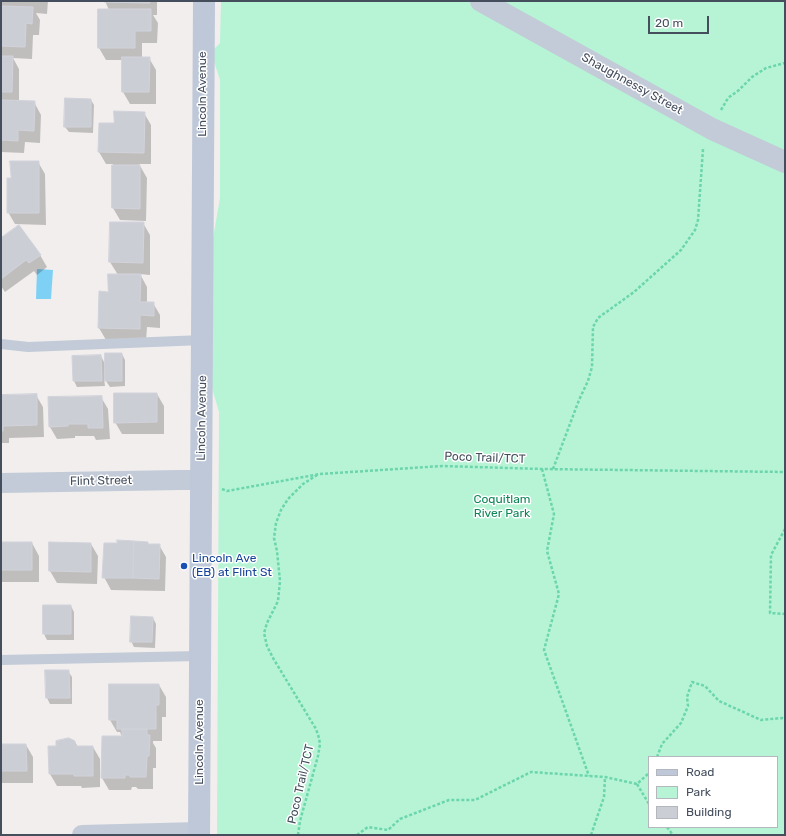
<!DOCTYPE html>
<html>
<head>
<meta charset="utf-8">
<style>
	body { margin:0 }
	#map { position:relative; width:786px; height:836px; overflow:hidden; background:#f1eeed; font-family:Rubik,sans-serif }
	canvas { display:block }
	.frame { position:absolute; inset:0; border:2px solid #444e5d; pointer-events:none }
	.legend { position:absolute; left:648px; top:756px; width:130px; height:72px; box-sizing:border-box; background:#fff; border:1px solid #b4b8be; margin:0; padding:5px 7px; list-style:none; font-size:12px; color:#444e5d }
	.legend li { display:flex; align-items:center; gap:8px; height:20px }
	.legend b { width:20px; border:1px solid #b4b8be }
	.scale { position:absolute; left:648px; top:16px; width:61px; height:18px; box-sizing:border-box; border:2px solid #444e5d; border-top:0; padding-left:5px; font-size:12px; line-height:14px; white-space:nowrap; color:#444e5d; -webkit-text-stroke:3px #fff; paint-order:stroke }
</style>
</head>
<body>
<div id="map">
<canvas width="786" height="836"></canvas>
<div class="frame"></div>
<ul class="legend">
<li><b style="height:5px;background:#bec8d9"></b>Road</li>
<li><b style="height:11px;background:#b6f4d5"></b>Park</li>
<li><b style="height:11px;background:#ccced6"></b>Building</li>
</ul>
<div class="scale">20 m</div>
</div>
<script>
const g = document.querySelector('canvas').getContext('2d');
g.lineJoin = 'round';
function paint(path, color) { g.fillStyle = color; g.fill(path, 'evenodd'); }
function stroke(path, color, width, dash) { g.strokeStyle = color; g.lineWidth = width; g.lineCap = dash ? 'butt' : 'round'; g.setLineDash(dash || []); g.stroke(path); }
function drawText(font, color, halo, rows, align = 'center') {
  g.font = font + ' Rubik,sans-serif'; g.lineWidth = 3; g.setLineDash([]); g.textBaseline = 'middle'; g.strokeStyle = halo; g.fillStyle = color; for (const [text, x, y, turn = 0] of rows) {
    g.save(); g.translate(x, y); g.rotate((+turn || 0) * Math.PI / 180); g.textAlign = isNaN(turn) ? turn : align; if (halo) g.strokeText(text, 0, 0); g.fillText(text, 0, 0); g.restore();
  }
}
paint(new Path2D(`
	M221 1H785V835H217L219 412 208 374 212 244 220 198V80L211 52 220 43ZM649 757H777V827H649Z`), '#b6f4d5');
paint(new Path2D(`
	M37 269 53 270 51 299H36Z`), '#7fd0f5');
paint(new Path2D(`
	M1 1H48L47 14 36 13 40 20 39 35H33L32 59 13 58 19 69V102H34L41 115 40 143 25 142 24 153 1 152Z
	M105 1H157V15H153L158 23 157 43H142V58H149L156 70V104H130L123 92V60H106L99 48 109 10Z
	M91 100 94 105 93 133 69 132 65 127Z
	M144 113 151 125V164H139L147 178 146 221 120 220 113 208V164H106L99 152 115 124Z
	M38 162 45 174 46 225 15 224 8 212 12 179Z
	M143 223 150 235V275L140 274 147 287V303H153L160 315V328L147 327 146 341 106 340 99 328 109 293 118 275 110 262Z
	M1 239 40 255 47 267 37 275 34 271 5 292 1 286Z
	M122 354 125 360V386L110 387 104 378 105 386 77 387 74 381 101 356 106 366Z
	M157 394 164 406V434H122L115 422Z
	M36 395 43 407 44 437 9 438V443H1V396Z
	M101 397 108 409 110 439 96 440 94 436H75V438L57 439 50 427Z
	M147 542 149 545H159L166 557 165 591 111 590 104 577Z
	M1 543H32L39 556V582H1Z
	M91 544 98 556 97 584 57 583 50 571Z
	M71 606 74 612V640H47L44 634Z
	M153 618 156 624 155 648 134 647 131 641Z
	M68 671 72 677V704H50L47 698Z
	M110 685H159L166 697V717H162V741H153V743L156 748V768H153V789H138L136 787H132L131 790H109L102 778 103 737H122L120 732H117L110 720Z
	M75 742 78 747H93L100 759V787L82 788 81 786H57L50 774 49 747H57Z
	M1 745H26L33 757V783H1Z`), '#0003');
const building = new Path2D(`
	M104 1H150V3L104 2Z
	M1 6 33 7 32 24 26 23 25 47 1 46Z
	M98 9H151V31H135V48H98Z
	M1 56H13L12 92H1Z
	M122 57H150L149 92H122Z
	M65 98 91 99V127H64Z
	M1 100 35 101 34 131 18 130V141L1 140Z
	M114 111 145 112 144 153 98 152 99 123H114Z
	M10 161H39V213H7V178H11Z
	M112 165H140V209L112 208Z
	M110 222H144L143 263 109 262Z
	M19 225 41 255 29 263 26 260 1 279V238Z
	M108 274H141L140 302H154V316L140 315V329L98 328 99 291 108 292Z
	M105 353H122V381H105Z
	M101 355 102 381H73L72 356Z
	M114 393H157V422L114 423Z
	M37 394V425L3 426V431H1V395Z
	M102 396 103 428H88V424H68V426L49 427 48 397Z
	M117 540 134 541 133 578H102L104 543H117Z
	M134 541 148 542V544H160L159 579 133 578Z
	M1 542H32V570H1Z
	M49 542 91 543V572L49 571Z
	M43 605H71V634H43Z
	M131 616 153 617 152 642H130Z
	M45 670H69L70 698H46Z
	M109 684H159V705H156V729H117V720H109Z
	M122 729H147V735H150L149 756H147L146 777H130V775H125V778H101L102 736H122Z
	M69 738 75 741V746H93V776H74V774H49L48 746H56V741Z
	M1 744H26L27 771H1Z`);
paint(building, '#ccced6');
stroke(building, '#d1d2da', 1);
stroke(new Path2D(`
	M721 110 728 98 739 90 752 77 766 68 785 63
	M542 469 554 514 547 551 559 594 544 650 589 776
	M553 469 579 400 588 381 592 367 593 327 598 318 634 292 681 250 695 230 698 220 703 149
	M222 489 227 491 320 474 442 466 542 469 785 472
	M785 529 771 555 770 613 785 614
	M657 757 662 744 681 723 688 706 687 697 692 682 705 686 719 701 761 720 782 718 785 719
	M637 784 649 804
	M667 827 673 835
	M298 835 300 821 318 756 320 744 319 738 316 729 273 658 267 646 264 633 267 623 278 601 280 581 277 551 274 538 276 523 281 510 288 499 303 484 317 475
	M357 835 368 827 388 830 400 819 449 800H475L531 772 605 777 637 784 649 773
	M591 835 604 797 605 777`), '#6bd5ac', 2.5, [3, 2]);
stroke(new Path2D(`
	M1 344 28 347 203 340
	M1 660 200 656`), '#c2cbd7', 10);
stroke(new Path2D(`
	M1 483 181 480H201
	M82 835 199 832`), '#c2cbd7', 20);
stroke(new Path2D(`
	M481 1 712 129 785 162`), '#c2cbd7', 22);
stroke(new Path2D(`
	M199 835 204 1`), '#bec8d9', 22);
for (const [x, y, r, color] of [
	[184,566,4,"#1a4fb4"]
]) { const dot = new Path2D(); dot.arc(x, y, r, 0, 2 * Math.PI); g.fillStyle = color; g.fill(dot); stroke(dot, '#fff', 1.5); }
drawText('12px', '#444e5d', '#fff', [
	["Shaughnessy Street",632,84,29],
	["Lincoln Avenue",203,94,-90],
	["Lincoln Avenue",202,418,-89],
	["Poco Trail/TCT",485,458,2],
	["Flint Street",101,481,-1],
	["Lincoln Avenue",200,742,-90],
	["Poco Trail/TCT",301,784,-77]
]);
drawText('12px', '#0d8657', '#fff', [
	["Coquitlam",502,500],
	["River Park",502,514]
]);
drawText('12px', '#164399', '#fff', [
	["Lincoln Ave",192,559],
	["(EB) at Flint St",192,573]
], 'left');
</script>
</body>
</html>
